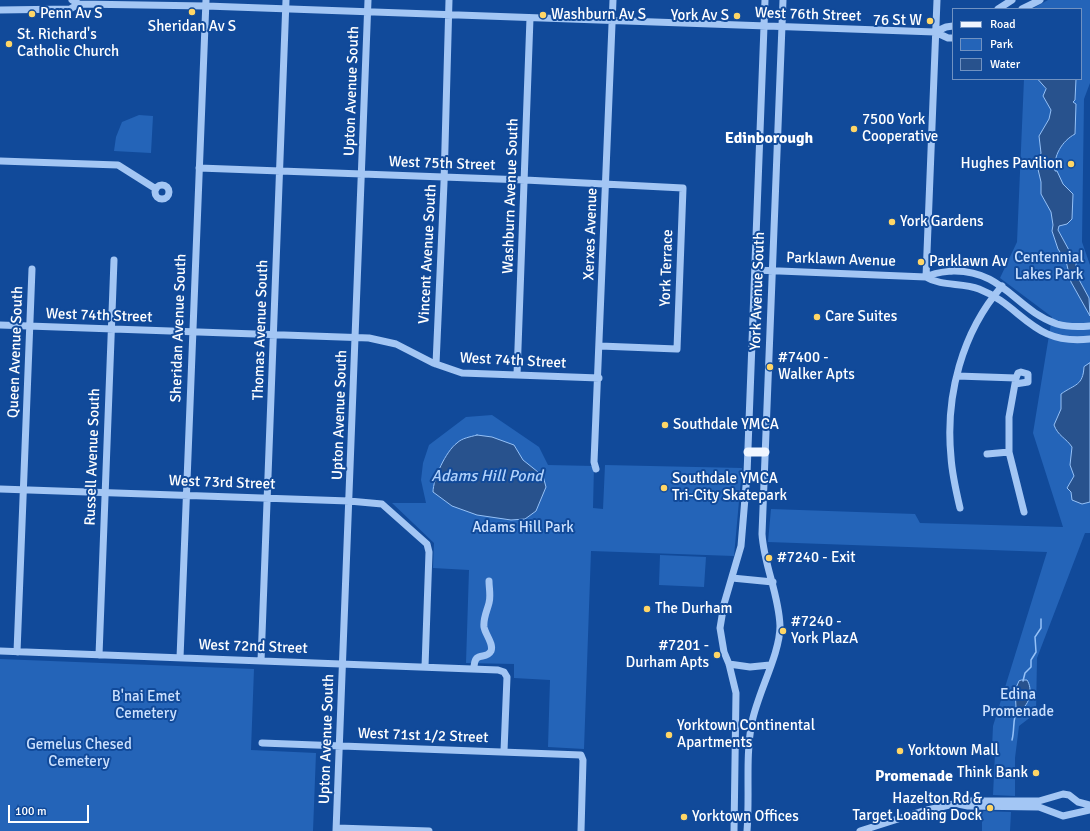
<!DOCTYPE html>
<html>
<head>
<meta charset="utf-8">
<style>
	body { margin:0 }
	#map { position:relative; width:1090px; height:831px; overflow:hidden; background:#114a9a; font-family:Signika,sans-serif }
	canvas { display:block }
	.legend { position:absolute; left:952px; top:8px; width:130px; height:72px; box-sizing:border-box; background:#114a9a; border:1px solid #7092c2; margin:0; padding:5px 7px; list-style:none; font-size:12px; color:#fff }
	.legend li { display:flex; align-items:center; gap:8px; height:20px }
	.legend b { width:20px; border:1px solid #7092c2 }
	.scale { position:absolute; left:8px; top:805px; width:81px; height:18px; box-sizing:border-box; border:2px solid #fff; border-top:0; padding-left:5px; font-size:12px; line-height:14px; white-space:nowrap; color:#fff; -webkit-text-stroke:3px #114a9a; paint-order:stroke }
</style>
</head>
<body>
<div id="map">
<canvas width="1090" height="831"></canvas>
<ul class="legend">
<li><b style="height:5px;background:#f0f6ff"></b>Road</li>
<li><b style="height:11px;background:#2464b8"></b>Park</li>
<li><b style="height:11px;background:#28528d"></b>Water</li>
</ul>
<div class="scale">100 m</div>
</div>
<script>
const g = document.querySelector('canvas').getContext('2d');
g.lineJoin = 'round';
function paint(path, color) { g.fillStyle = color; g.fill(path, 'evenodd'); }
function stroke(path, color, width, dash) { g.strokeStyle = color; g.lineWidth = width; g.lineCap = dash ? 'butt' : 'round'; g.setLineDash(dash || []); g.stroke(path); }
function drawText(font, color, halo, rows, align = 'center') {
  g.font = font + ' Signika,sans-serif'; g.lineWidth = 4; g.setLineDash([]); g.textBaseline = 'middle'; g.strokeStyle = halo; g.fillStyle = color; for (const [text, x, y, turn = 0] of rows) {
    g.save(); g.translate(x, y); g.rotate((+turn || 0) * Math.PI / 180); g.textAlign = isNaN(turn) ? turn : align; if (halo) g.strokeText(text, 0, 0); g.fillText(text, 0, 0); g.restore();
  }
}
paint(new Path2D(`
	M1048 0H1090V83L1084 99 1082 242 1090 265V533H1085L1037 658 1036 713 1019 726 1015 758V796L993 795 995 753 992 748 993 726 1047 552 768 542 771 509 915 514 920 523 1063 527 1033 433 1052 317 1000 278 1017 242 1024 79H1081V9H1032Z
	M139 115 153 116 151 153 114 151 116 137 122 122Z
	M492 415 539 447 548 465 594 466 593 508 603 509 605 465 742 468 734 556 591 551 584 749 548 747 550 680 514 678V664L466 663 469 570 433 568 434 543 392 503H426L421 480 423 463 429 445 466 417Z
	M660 555 706 557 704 587 659 585Z
	M0 659 254 669 251 750 316 753 313 831H0Z
	M982 811 1011 812 1010 831H982Z`), '#2464b8');
const water = new Path2D(`
	M1038 79H1076L1075 100 1073 102 1076 104 1075 134C1062 141 1053 156 1055 171H1057L1063 184 1073 194 1072 219 1067 224 1059 226 1058 230 1076 263V274L1089 298 1090 316 1071 282 1066 261 1058 249 1052 231 1053 225 1051 212 1041 194V182L1037 165 1041 153 1039 136 1049 119 1051 110 1043 96 1046 89Z
	M1090 363V502L1082 504 1072 500 1071 492 1067 488 1074 476 1070 465 1072 447C1066 438 1058 436 1054 425L1061 409V394C1075 384 1083 386 1084 367Z
	M477 435 492 437 514 445 523 460 543 476 546 487 536 511 525 519 511 520 477 515 452 506 433 492C433 479 446 451 457 443 462 438 470 437 477 435Z
	M1022 680H1027C1033 689 1030 705 1020 710L1016 707 1015 690 1019 681Z`);
paint(water, '#28528d');
stroke(water, '#95c1f7', 1);
stroke(new Path2D(`
	M1023 681 1025 673 1031 667V660L1036 652 1035 637 1041 628V619
	M1012 740C1015 729 1012 718 1018 708`), '#95c1f7', 1.5);
stroke(new Path2D(`
	M72 0 79 4
	M998 9 1012 0
	M1022 9 1040 0
	M0 10 70 9 79 4 206 6 935 32 948 38H953
	M935 32 946 27 953 26
	M0 161 118 165 156 189
	M199 168 525 180 683 188 677 349 600 346
	M155 192a7 7 0 1 1 14 0a7 7 0 1 1-14 0Z
	M755 270 926 277C935 272 943 272 953 271 1003 270 1016 310 1057 324 1067 327 1079 327 1090 326
	M926 277 937 0
	M926 277C942 287 962 282 979 289 1023 306 1032 346 1090 339
	M0 325 369 338 396 344 433 363 462 373 599 378
	M436 364 444 183 449 0
	M517 375 530 18
	M957 376 1016 378
	M1015 384 1028 382V374L1021 372 1018 373 1016 378 1009 417V452L1024 512
	M987 454 1009 452
	M596 469 594 462 613 0
	M0 489 349 501 382 504 427 544 429 552 425 667
	M960 508C956 491 952 474 951 457 945 396 962 332 1002 286
	M732 578 773 582
	M0 651 498 670 504 672 507 677 504 751
	M17 652 32 269
	M99 655 114 260
	M180 658 206 0
	M261 661 286 0
	M729 664 750 667 770 665
	M474 669C474 649 486 661 491 651 494 644 485 634 484 627 483 618 487 611 489 603 491 596 489 588 489 581
	M262 743 581 755 583 760 581 831
	M958 804 968 806 1039 807 1063 816 1090 810
	M337 828 429 831
	M336 831 368 0
	M734 831 736 693 729 664 724 652 720 628 724 604 741 546 747 474 765 0
	M747 831C750 795 745 757 752 722 758 692 780 654 780 626 779 594 764 566 762 534L783 0
	M860 831 923 811 967 801H1039L1063 794 1069 795 1078 802 1090 805`), '#a3c6f4', 7);
stroke(new Path2D(`
	M748 452H765`), '#f0f6ff', 9);
for (const [x, y, r, color] of [
	[192,12,4,"#ffd666"],
	[32,14,4,"#ffd666"],
	[543,15,4,"#ffd666"],
	[737,16,4,"#ffd666"],
	[930,21,4,"#ffd666"],
	[9,44,4,"#ffd666"],
	[854,129,4,"#ffd666"],
	[1071,164,4,"#ffd666"],
	[892,222,4,"#ffd666"],
	[921,262,4,"#ffd666"],
	[817,317,4,"#ffd666"],
	[770,367,4,"#ffd666"],
	[665,425,4,"#ffd666"],
	[664,488,4,"#ffd666"],
	[769,558,4,"#ffd666"],
	[647,609,4,"#ffd666"],
	[783,631,4,"#ffd666"],
	[717,655,4,"#ffd666"],
	[669,735,4,"#ffd666"],
	[900,751,4,"#ffd666"],
	[1036,773,4,"#ffd666"],
	[990,808,4,"#ffd666"],
	[684,817,4,"#ffd666"]
]) { const dot = new Path2D(); dot.arc(x, y, r, 0, 2 * Math.PI); g.fillStyle = color; g.fill(dot); stroke(dot, '#114a9a', 1.5); }
drawText('15px', '#fff', '#114a9a', [
	["Penn Av S",40,14],
	["Washburn Av S",551,15],
	["York Av S",729,16,"right"],
	["76 St W",922,21,"right"],
	["Sheridan Av S",192,27,"center"],
	["St. Richard's",17,35],
	["Catholic Church",17,52],
	["7500 York",862,120],
	["Cooperative",862,137],
	["Hughes Pavilion",1063,164,"right"],
	["York Gardens",900,222],
	["Parklawn Av",929,262],
	["Care Suites",825,317],
	["#7400 -",778,358],
	["Walker Apts",778,375],
	["Southdale YMCA",673,425],
	["Southdale YMCA",672,479],
	["Tri-City Skatepark",672,496],
	["#7240 - Exit",777,558],
	["The Durham",655,609],
	["#7240 -",791,622],
	["York PlazA",791,639],
	["#7201 -",709,646,"right"],
	["Durham Apts",709,663,"right"],
	["Yorktown Continental",677,726],
	["Apartments",677,743],
	["Yorktown Mall",908,751],
	["Think Bank",1028,773,"right"],
	["Hazelton Rd &",982,799,"right"],
	["Target Loading Dock",982,816,"right"],
	["Yorktown Offices",692,817]
], 'left');
drawText('15px', '#fff', '#114a9a', [
	["West 76th Street",808,15,2],
	["Upton Avenue South",352,91,-88],
	["West 75th Street",442,164,2],
	["Washburn Avenue South",511,196,-88],
	["Xerxes Avenue",591,234,-88],
	["Vincent Avenue South",428,254,-87],
	["Parklawn Avenue",841,260,2],
	["York Terrace",667,268,-88],
	["York Avenue South",758,291,-88],
	["West 74th Street",99,316,2],
	["Sheridan Avenue South",179,328,-88],
	["Thomas Avenue South",261,330,-88],
	["Queen Avenue South",16,352,-88],
	["West 74th Street",513,361,3],
	["Upton Avenue South",340,415,-88],
	["Russell Avenue South",93,457,-88],
	["West 73rd Street",222,483,2],
	["West 72nd Street",253,647,2],
	["West 71st 1/2 Street",423,736,2],
	["Upton Avenue South",327,739,-88]
]);
drawText('15px', '#cce1fe', '#114a9a', [
	["Centennial",1049,258],
	["Lakes Park",1049,275],
	["Adams Hill Park",523,528],
	["Edina",1018,695],
	["Promenade",1018,712],
	["B'nai Emet",146,697],
	["Cemetery",146,714],
	["Gemelus Chesed",79,745],
	["Cemetery",79,762]
]);
drawText('bold 16px', '#fff', '#114a9a', [
	["Edinborough",769,139],
	["Promenade",914,777]
]);
drawText('italic 16px', '#b0d1fb', '#114a9a', [
	["Adams Hill Pond",487,477]
]);
</script>
</body>
</html>
